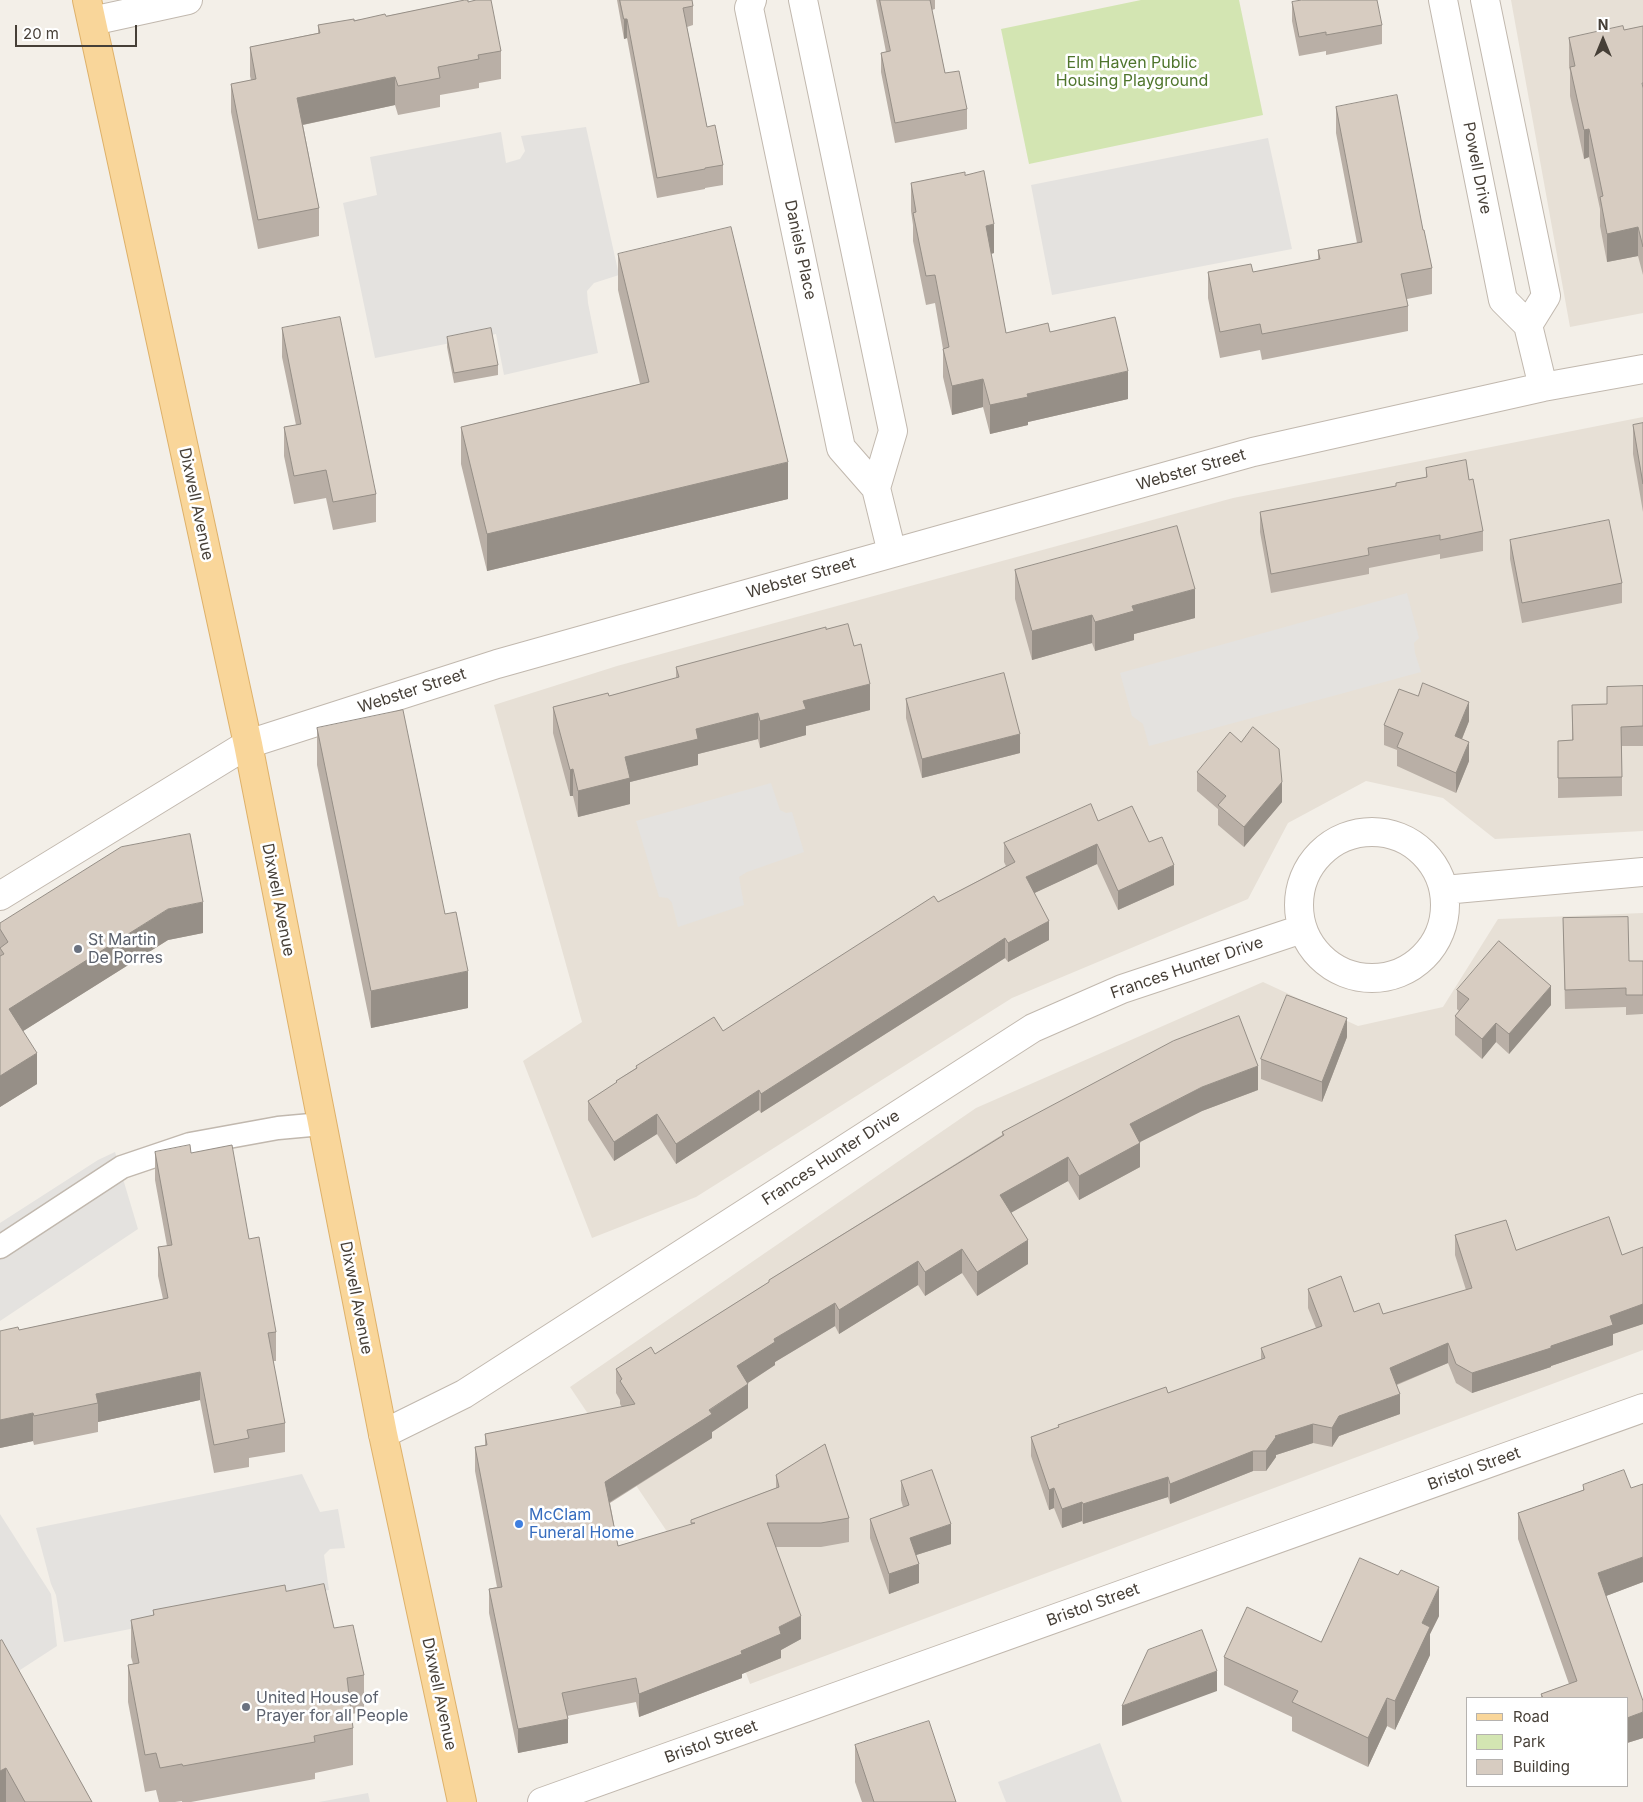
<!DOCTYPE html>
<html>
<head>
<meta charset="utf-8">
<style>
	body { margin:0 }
	#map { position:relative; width:1643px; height:1802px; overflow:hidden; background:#f3efe8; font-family:Inter,sans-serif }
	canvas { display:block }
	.legend { position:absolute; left:1466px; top:1697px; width:162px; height:90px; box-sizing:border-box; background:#fff; border:1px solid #b5b2af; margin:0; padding:6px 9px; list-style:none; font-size:15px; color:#463f37 }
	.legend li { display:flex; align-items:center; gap:10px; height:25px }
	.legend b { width:25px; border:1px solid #b5b2af }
	.north { position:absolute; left:1578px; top:15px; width:50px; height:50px; -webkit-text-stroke:4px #fff; paint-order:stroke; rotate:0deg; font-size:14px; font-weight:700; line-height:20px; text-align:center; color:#463f37 }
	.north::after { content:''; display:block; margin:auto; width:18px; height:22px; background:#463f37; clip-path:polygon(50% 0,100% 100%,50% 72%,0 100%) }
	.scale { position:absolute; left:15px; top:25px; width:122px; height:22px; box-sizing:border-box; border:2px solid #463f37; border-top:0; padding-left:6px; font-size:15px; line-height:18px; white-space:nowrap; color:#463f37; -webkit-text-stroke:4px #fff; paint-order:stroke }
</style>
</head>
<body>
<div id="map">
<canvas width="1643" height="1802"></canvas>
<ul class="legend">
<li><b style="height:6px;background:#f9d69a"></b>Road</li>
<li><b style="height:14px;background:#d3e5b2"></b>Park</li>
<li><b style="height:14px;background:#d7ccc1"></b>Building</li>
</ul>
<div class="north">N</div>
<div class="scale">20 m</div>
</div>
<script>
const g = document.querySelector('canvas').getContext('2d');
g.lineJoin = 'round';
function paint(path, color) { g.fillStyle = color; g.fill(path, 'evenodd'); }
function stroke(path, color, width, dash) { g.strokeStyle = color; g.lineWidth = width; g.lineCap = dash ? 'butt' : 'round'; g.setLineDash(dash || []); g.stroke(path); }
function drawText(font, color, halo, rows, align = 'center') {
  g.font = font + ' Inter,sans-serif'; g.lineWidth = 5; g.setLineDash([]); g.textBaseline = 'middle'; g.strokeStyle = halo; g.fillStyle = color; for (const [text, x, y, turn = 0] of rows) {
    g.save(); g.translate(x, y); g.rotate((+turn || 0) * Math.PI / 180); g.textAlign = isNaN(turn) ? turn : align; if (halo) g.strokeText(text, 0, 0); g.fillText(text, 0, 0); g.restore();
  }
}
paint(new Path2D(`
	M1511 0H1643V313L1570 327Z
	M1643 417V831L1495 839 1443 798 1366 781 1288 823 1248 899 1012 998 696 1197 592 1238 523 1061 582 1022 494 705 617 666 1233 498Z
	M1643 913V1350L750 1684 697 1539 678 1548 570 1387 976 1108 1263 982 1358 1026 1443 1007 1498 919Z`), '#e7e0d6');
paint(new Path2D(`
	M1141 0H1239L1263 115 1029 164 1001 29Z`), '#d3e5b2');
paint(new Path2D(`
	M586 127 619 275 594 283 587 291 588 303 598 353 504 375 496 334 375 358 343 203 377 195 370 157 501 132 506 163 520 159 525 151 521 136Z
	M1268 138 1292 249 1052 295 1031 185Z
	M1407 593 1419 638 1414 643 1415 653 1421 672 1149 746 1143 724 1132 716 1120 673Z
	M771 783 780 810 786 813 792 812 804 852 747 872 739 877 744 905 678 927 672 903 668 898 659 897 636 821Z
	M115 1152 138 1229 0 1321V1223L98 1160Z
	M302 1474 320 1512 338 1509 345 1548 330 1549 324 1555 329 1590 64 1642 56 1595 51 1584 36 1528Z
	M0 1514 51 1594 57 1646 0 1683Z
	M1100 1743 1122 1802H1006L998 1782Z
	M368 1793 370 1802H319Z`), '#e4e2df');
const service = new Path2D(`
	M0 1247 122 1167 190 1144 278 1128 322 1124`);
const minor = new Path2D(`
	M752 0 749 8 841 448 876 488 892 553
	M803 0 893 431 876 488
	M1443 0 1503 300 1528 325 1543 387
	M1485 0 1546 296 1528 325
	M92 21 188 0
	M1299 905a73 73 0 1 1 146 0a73 73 0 1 1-146 0Z
	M1444 890 1643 872
	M0 896 248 744 497 664 1253 452 1543 387 1643 369
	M383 1434 464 1394 1033 1028 1122 989 1302 929
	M542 1802 1643 1408`);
const primary = new Path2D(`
	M87 0 248 744 383 1434 462 1802`);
stroke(service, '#c1b8ae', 25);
stroke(minor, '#c1b8ae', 30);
stroke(primary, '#deb16a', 30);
stroke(service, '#fff', 22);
stroke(minor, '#fff', 28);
stroke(primary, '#f9d69a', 28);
paint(new Path2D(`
	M617 0H692L693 6V25L687 27 707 127 723 165V185L705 188V189L657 198 627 38 624 39Z
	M876 0H935V9L932 10 945 73 967 109V129L895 143 881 72V53L886 52Z
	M468 2 501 51V79L479 83V88L440 95V107L398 115 395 105 303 125 319 208V236L258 249 231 112V84L251 80 250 76V47L318 33V25L386 16Z
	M1292 2 1382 25V44L1326 55V51L1299 56 1292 21Z
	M1643 26V275L1638 256 1607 262 1600 226V209L1589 157 1584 159 1570 96V71L1569 66V38L1624 30Z
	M1336 107 1423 230 1432 268V294L1407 299 1408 306V331L1262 360 1260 350 1220 358 1208 298V272H1253L1318 260V250L1357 243 1336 133Z
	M965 175 994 253 991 254 1006 333 1050 332 1128 399 1028 422V425L990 434 983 407 952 415 943 377V349L935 303 926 305 913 241V225L911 211V183Z
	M618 254 788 499 487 571 461 464V427L640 384 618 290Z
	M282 328 376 494V522L333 530 326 498 294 504 284 456V427L296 425 282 357Z
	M447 337 498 365V375L454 383 447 347Z
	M1643 423V512L1633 454V425Z
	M1426 468 1469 480 1483 531V551L1440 559V554L1369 568V574L1271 593 1260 532V512L1396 486V483L1426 477Z
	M1510 540 1622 583V603L1522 623 1510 559Z
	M1015 570 1195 618 1134 634V640L1095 651 1092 643 1032 660 1015 599Z
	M826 629 870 710 806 726V735L760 748 758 739 698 754V765L630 782V804L578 817 573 796H570L553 733V707L609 696 676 678V667Z
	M1643 686V746H1622V796L1558 798V741L1572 740V705L1607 704Z
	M906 699 1020 753 922 778 906 718Z
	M1469 721 1462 739 1469 761 1456 793 1397 766V750L1384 745V725Z
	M317 728 445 914 468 1008 371 1028 317 765Z
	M1197 772 1282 802 1244 847 1218 825V809L1197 791Z
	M1098 821 1149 842 1174 885 1118 910 1097 864 1034 893 1049 940 1008 962 1005 958 761 1113 759 1110 676 1164 657 1134 614 1161 588 1120V1101L616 1083V1081L636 1068V1066L723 1031 938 902 1006 866 1004 862V843Z
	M1563 918 1629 961H1643V1014L1626 1015V1007L1565 1009Z
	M0 923 203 933 168 940 23 1031 37 1084 0 1107Z
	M1457 990 1551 1005 1509 1054 1496 1042 1482 1059 1455 1035V1016L1459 1011 1457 1009Z
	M1347 1037 1322 1102 1261 1079V1059Z
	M1258 1090 1202 1111 1140 1142V1167L1079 1200 1068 1181 1011 1212 1028 1264 977 1296 962 1273 925 1296 918 1285 839 1334 835 1326 775 1362V1365L748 1383V1408L712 1432V1438L610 1503 618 1546 691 1525V1520L776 1488V1475L849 1518V1542L821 1547H776L801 1639 781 1650V1658L742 1674V1678L639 1717 636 1702 567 1716 568 1743 518 1753 489 1613V1589L497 1587 475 1471V1447L485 1445V1434L622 1407 620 1404V1400L616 1393V1369L655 1354 769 1282V1280L1002 1135V1132Z
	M155 1152 191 1153 249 1239 276 1332V1361H273L285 1423V1452L249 1458V1467L214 1473 200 1400 98 1422V1432L34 1445 33 1441 0 1448V1331L19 1330 163 1299 158 1276V1247L167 1246 155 1180Z
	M1455 1235 1516 1250 1622 1255 1643 1247V1324L1613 1334V1345L1551 1366V1367L1472 1393 1456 1383 1448 1363 1397 1385 1400 1414 1339 1436 1332 1447 1313 1443 1276 1455V1457L1266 1471H1253L1170 1504 1168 1497 1083 1524 1082 1521 1062 1528 1054 1508 1049 1510 1031 1456V1437L1058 1428V1425L1168 1393 1261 1360V1348L1316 1328 1308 1308V1289L1354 1312 1383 1314 1466 1290 1455 1255Z
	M901 1481 951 1544 916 1555 919 1583 889 1594 870 1538V1519L903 1507 901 1500Z
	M1583 1485 1643 1582 1606 1596 1643 1738 1627 1743V1698H1541V1694L1569 1684 1518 1539V1513L1583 1490Z
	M286 1591 334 1628 364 1675V1712L351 1714 353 1728V1765L315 1773V1779L191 1802H182V1801L175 1802H159L156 1790 145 1792 128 1702V1665L133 1664 131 1657V1620L153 1616V1610Z
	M1439 1616 1430 1634V1655L1395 1730 1387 1726 1368 1767 1292 1731V1717L1224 1685V1657L1321 1642Z
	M0 1641 92 1802H0Z
	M855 1745 956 1802H862L855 1782Z`), '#b9afa6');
paint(new Path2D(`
	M624 19H627V38L624 39Z
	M395 77V105L297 126V98Z
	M1589 129V157L1584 159V130Z
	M994 224V253L986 255V226Z
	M1638 227V256L1607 262V234Z
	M1128 371V399L1028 422V425L990 434V405L1027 394Z
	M983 379V407L952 415V386Z
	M788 462V499L487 571V534Z
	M1195 589V618L1134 634V640L1095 651V622L1132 606Z
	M1092 615V643L1032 660V631Z
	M870 684V710L806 726V735L760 748V721L803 701Z
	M1469 702V721L1455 756V736Z
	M758 713V739L698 754V765L630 782V804L578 817V791L625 757 696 729Z
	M1020 734V753L922 778V759Z
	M1469 742V761L1456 793V773Z
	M573 769V796H570V770Z
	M1282 782V802L1244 847V827Z
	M1097 844V864L1026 897V877Z
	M1174 865V885L1118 910V891Z
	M203 902V933L168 940 9 1040V1009L168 909Z
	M1049 921V940L1008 962V943Z
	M1005 938V958L761 1113V1094Z
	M468 971V1008L371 1028V991Z
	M1551 986V1005L1509 1054V1034Z
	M1347 1018V1037L1322 1102V1082Z
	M1496 1023V1042L1482 1059V1039Z
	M37 1053V1084L0 1107V1076Z
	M1258 1066V1090L1202 1111 1130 1147V1124L1202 1087Z
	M759 1090V1110L676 1164V1144Z
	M657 1114V1134L614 1161V1142Z
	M1140 1143V1167L1079 1200V1176Z
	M1068 1157V1181L1000 1219V1195Z
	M1028 1240V1264L977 1296V1272Z
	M962 1249V1273L925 1296V1272Z
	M918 1261V1285L839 1334V1310Z
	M835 1303V1326L775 1362V1365L737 1390V1366L774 1339Z
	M1643 1304V1324L1613 1334V1345L1551 1366V1367L1472 1393V1373L1551 1346 1610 1316Z
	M1448 1343V1363L1390 1387V1368Z
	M200 1372V1400L98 1422V1403L96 1394Z
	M748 1384V1408L712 1432V1438L605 1505V1482Z
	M1400 1394V1414L1339 1436 1332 1447V1428L1339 1416Z
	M33 1413V1441L0 1448V1420Z
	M1313 1424V1443L1276 1455V1457L1266 1471V1451L1275 1436Z
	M1253 1451V1471L1170 1504V1484Z
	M1168 1477V1497L1083 1524V1504Z
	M1054 1488V1508L1049 1510V1490Z
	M1082 1502V1521L1062 1528V1509Z
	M951 1524V1544L910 1557V1538Z
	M1643 1557V1582L1598 1599V1573Z
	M919 1564V1583L889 1594V1574Z
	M1439 1587V1616L1430 1634V1655L1395 1730V1701L1422 1623Z
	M801 1616V1639L781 1650V1658L742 1674V1678L639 1717V1694L779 1627Z
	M1217 1671V1691L1122 1726V1706Z
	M1387 1698V1726L1368 1767V1738Z
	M1643 1712V1738L1627 1743V1718Z
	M568 1719V1743L518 1753V1729Z
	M6 1768V1802H0V1771Z`), '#968f87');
const building = new Path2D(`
	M465 0H468V2L476 0H491L501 51 478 55 479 59 438 67 440 78 398 86 395 77 297 98 319 208 258 220 231 84 256 79 250 47 320 33 318 25 354 19V21L385 14 386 16Z
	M620 0H692L693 6 683 8 707 127 715 125 723 165 705 168V169L657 178 627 19H624Z
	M880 0H930L945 73 959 71 967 109 895 123 881 53 890 51Z
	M1302 0H1377L1382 25 1326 35V32L1299 37 1292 2Z
	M1623 26 1624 30 1643 26V83H1642L1643 88V247L1638 227 1607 234 1600 197 1603 196 1589 129 1584 130 1570 67 1575 66 1569 38Z
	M1397 95 1423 230H1424L1432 268 1401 274 1408 306 1262 334 1260 324 1220 332 1208 272 1251 264 1253 272 1320 259 1318 250 1362 242 1336 107Z
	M984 171 994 224 986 226 1006 333 1048 323 1050 332 1115 317 1128 371 1027 394 1028 397 990 405 983 379 952 386 943 349 949 347 935 275 926 276 913 213 916 212 911 183 965 172V175Z
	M731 227 788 462 487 534 461 427 649 382 618 254Z
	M340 317 376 494 333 502 326 470 294 476 284 427 301 424 282 328Z
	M491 328 498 365 454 373 447 337Z
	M1643 423V484L1633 425Z
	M1466 460 1469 480 1473 479 1483 531 1440 540V535L1368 548 1369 555 1271 574 1260 512 1396 486V483L1427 477 1426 468Z
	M1609 520 1622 583 1522 603 1510 540Z
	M1177 526 1195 589 1132 606 1134 611 1095 622 1092 615 1032 631 1015 570Z
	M848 624 854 646 861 644 870 684 803 701 806 709 760 721 758 713 696 729 698 739 625 757 630 778 578 791 573 769 570 770 553 707 608 693 609 696 679 677 676 667 826 627V629Z
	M1004 673 1020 734 922 759 906 699Z
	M1423 683 1469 702 1455 736 1469 742 1456 773 1397 747 1403 733 1384 725 1399 689 1418 696Z
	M1643 686V726L1621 727 1622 777 1558 778V741L1573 740 1572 705 1607 704V687Z
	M403 710 445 914 456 912 468 971 371 991 317 728Z
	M1253 727 1279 749 1282 782 1244 827 1218 805 1226 796 1197 772 1230 732 1241 742Z
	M1091 804 1098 821 1132 806 1149 842 1162 837 1174 865 1118 891 1097 844 1026 877 1049 921 1008 943 1005 938 761 1094 759 1090 676 1144 657 1114 614 1142 588 1101 617 1082 616 1081 637 1068 636 1066 714 1017 723 1031 934 896 938 902 1015 862 1004 843Z
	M190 834 203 902 168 909 9 1009 37 1053 0 1076V956L4 954 0 948 8 942 0 929V923L121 847Z
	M1628 917 1629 961H1643V995H1626V988L1565 990 1563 918Z
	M1499 941 1551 986 1509 1034 1496 1023 1482 1039 1455 1016 1469 999 1457 990Z
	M1287 995 1347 1018 1322 1082 1261 1059Z
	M1239 1016 1258 1066 1202 1087 1130 1124 1140 1143 1079 1176 1068 1157 1000 1195 1028 1240 977 1272 962 1249 925 1272 918 1261 839 1310 835 1303 774 1339 775 1342 737 1366 748 1384 709 1410 712 1414 605 1482 618 1546 695 1523H691V1520L779 1487 776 1475 825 1444 849 1518 821 1523H767L801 1616 779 1627 781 1634 741 1651 742 1654 639 1694 636 1678 562 1693 568 1719 518 1729 489 1589 502 1587 475 1447 487 1445 485 1434 635 1404 620 1381 622 1379 616 1369 651 1347 655 1354 769 1282V1280L1004 1135 1002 1132 1173 1041Z
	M190 1145 191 1153 232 1145 249 1239 259 1237 276 1332 268 1333 285 1423 247 1430 249 1438 214 1445 200 1372 96 1394 98 1403 34 1416 33 1413 0 1420V1331L18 1327 19 1330 168 1298 158 1247 172 1245 155 1152Z
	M1609 1217 1622 1255 1643 1247V1304L1610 1316 1613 1325 1551 1346V1348L1472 1373 1456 1364 1448 1343 1390 1368 1400 1394 1339 1416 1332 1428 1313 1424 1275 1436 1276 1437 1266 1451H1253L1170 1484 1168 1477 1083 1504 1082 1502 1062 1509 1054 1488 1049 1490 1031 1437 1059 1427 1058 1425 1166 1387 1168 1393 1265 1358 1261 1348 1322 1326 1308 1289 1341 1276 1354 1312 1379 1303 1383 1314 1472 1288 1455 1235 1506 1220 1516 1250Z
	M932 1470 951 1524 910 1538 919 1564 889 1574 870 1519 909 1505 901 1481Z
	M1624 1470 1631 1488 1643 1484V1557L1598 1573 1643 1701V1712L1627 1718V1698H1543L1541 1694 1577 1681 1518 1513 1584 1490 1583 1485Z
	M1360 1558 1398 1575 1401 1570 1439 1587 1422 1623 1430 1627 1395 1701 1387 1698 1368 1738 1292 1702 1298 1691 1224 1657 1247 1607 1321 1642Z
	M324 1584 334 1628 353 1625 364 1675 347 1678 353 1728 314 1736 315 1742 183 1766 182 1764 160 1768 156 1753 145 1755 128 1665 139 1663 131 1620 154 1615 153 1610 285 1585 286 1591Z
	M1202 1630 1217 1671 1122 1706 1148 1650Z
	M2 1640 92 1802H25L6 1768 0 1771V1641Z
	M929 1721 956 1802H874L855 1745Z`);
paint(building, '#d7ccc1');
stroke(building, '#968f87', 1);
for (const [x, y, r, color] of [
	[78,949,5,"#6b7280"],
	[519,1524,5,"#3f7fe0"],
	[246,1707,5,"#6b7280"]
]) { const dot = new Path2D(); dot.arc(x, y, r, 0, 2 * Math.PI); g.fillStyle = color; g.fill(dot); stroke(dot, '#fff', 2); }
drawText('16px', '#4f752c', '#fff', [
	["Elm Haven Public",1132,63],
	["Housing Playground",1132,81]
]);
drawText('16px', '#463f37', '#fff', [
	["Powell Drive",1477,168,79],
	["Daniels Place",800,250,78],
	["Webster Street",1191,470,-16],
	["Dixwell Avenue",196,504,78],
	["Webster Street",801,578,-16],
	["Webster Street",412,691,-18],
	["Dixwell Avenue",278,900,79],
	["Frances Hunter Drive",1187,968,-19],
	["Frances Hunter Drive",831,1158,-33],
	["Dixwell Avenue",356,1298,79],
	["Bristol Street",1474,1469,-20],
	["Bristol Street",1093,1605,-20],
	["Dixwell Avenue",439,1694,78],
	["Bristol Street",711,1742,-20]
]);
drawText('16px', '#5b616d', '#fff', [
	["St Martin",88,940],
	["De Porres",88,958],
	["United House of",256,1698],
	["Prayer for all People",256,1716]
], 'left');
drawText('16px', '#366cbe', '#fff', [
	["McClam",529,1515],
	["Funeral Home",529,1533]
], 'left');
</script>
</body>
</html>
